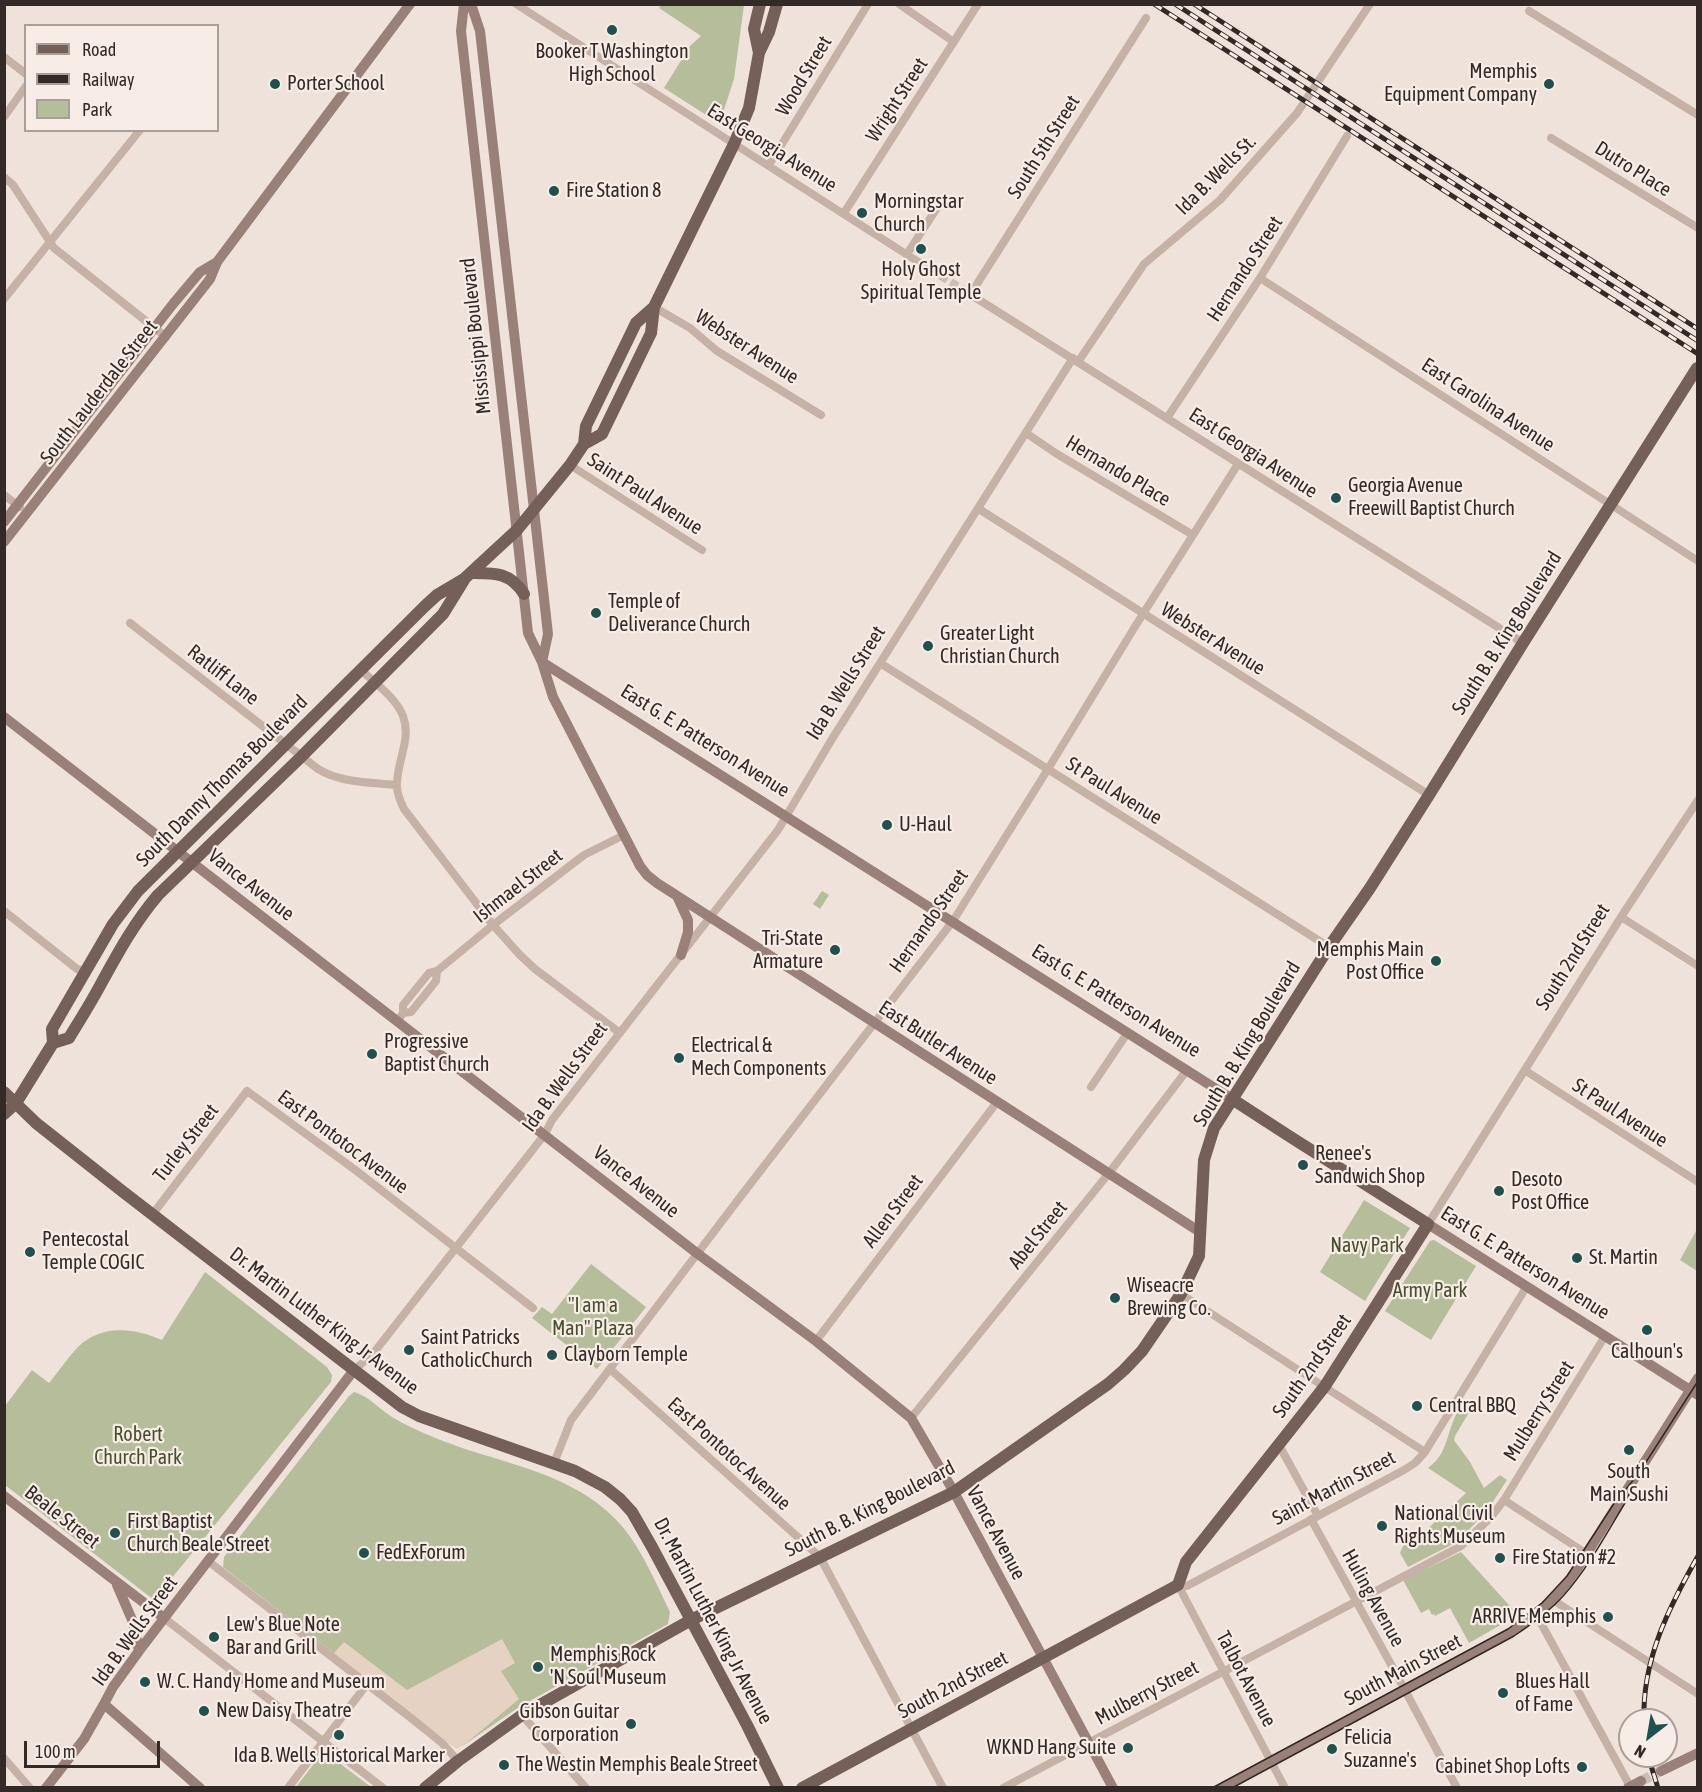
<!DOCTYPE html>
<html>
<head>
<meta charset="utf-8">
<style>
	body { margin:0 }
	#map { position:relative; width:1702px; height:1792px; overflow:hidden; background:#efe2da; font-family:"Asap Condensed",sans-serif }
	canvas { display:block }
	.frame { position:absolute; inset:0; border:6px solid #332927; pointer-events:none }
	.legend { position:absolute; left:24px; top:24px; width:195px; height:108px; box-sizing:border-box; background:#f7ede6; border:2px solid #a99f9a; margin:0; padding:8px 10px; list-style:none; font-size:18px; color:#332927 }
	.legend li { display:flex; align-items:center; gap:12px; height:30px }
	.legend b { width:30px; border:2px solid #a99f9a }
	.north { position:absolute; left:1618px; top:1708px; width:60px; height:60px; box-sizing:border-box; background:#f7ede6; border:2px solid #a99f9a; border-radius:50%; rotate:211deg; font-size:16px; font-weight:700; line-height:24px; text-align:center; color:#332927 }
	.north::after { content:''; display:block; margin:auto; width:21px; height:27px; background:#20514e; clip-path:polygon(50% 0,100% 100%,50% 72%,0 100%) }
	.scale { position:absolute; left:24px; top:1741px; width:136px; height:27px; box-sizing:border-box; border:3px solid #332927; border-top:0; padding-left:8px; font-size:18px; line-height:21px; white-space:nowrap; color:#332927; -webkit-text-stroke:4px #f7ede6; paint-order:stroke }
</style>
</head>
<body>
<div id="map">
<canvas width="1702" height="1792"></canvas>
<div class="frame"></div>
<ul class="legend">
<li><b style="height:8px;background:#745f59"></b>Road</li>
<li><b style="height:8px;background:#332927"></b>Railway</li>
<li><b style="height:16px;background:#b6bd9b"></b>Park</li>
</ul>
<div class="north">N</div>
<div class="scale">100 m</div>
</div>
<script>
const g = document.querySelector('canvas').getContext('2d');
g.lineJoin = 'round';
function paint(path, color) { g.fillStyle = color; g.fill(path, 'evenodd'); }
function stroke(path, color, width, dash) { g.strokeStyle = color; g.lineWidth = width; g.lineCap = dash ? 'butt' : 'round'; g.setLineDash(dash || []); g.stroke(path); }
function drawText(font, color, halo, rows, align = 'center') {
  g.font = font + ' "Asap Condensed",sans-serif'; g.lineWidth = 4.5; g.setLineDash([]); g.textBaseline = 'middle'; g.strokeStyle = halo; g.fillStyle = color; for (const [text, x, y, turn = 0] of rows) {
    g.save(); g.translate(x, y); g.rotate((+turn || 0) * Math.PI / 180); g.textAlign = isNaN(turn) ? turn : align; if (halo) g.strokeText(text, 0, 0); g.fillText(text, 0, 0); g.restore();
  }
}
paint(new Path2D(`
	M661 5H744L734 79 721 119 716 120 711 118 664 88 690 46 701 36 659 8Z
	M822 891 829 895 820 909 813 904Z
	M1364 1200 1410 1228 1365 1301 1320 1272Z
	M1697 1229V1271L1680 1260Z
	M1434 1240 1476 1266 1431 1340 1385 1311 1430 1241Z
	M591 1264 646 1307 597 1369 532 1318 542 1307 552 1314Z
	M205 1272 327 1367 332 1375 331 1382 154 1600 5 1485V1406L32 1370 49 1383C59 1371 68 1357 79 1346 103 1324 134 1328 162 1340Z
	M354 1392C369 1396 379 1409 392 1417 405 1425 419 1431 433 1437 497 1464 573 1470 621 1525 641 1548 657 1585 670 1612L668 1624 519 1707 464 1745 457 1748 453 1746 223 1567 224 1557 349 1396Z
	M1463 1405 1470 1406 1471 1409 1455 1436 1454 1440 1456 1443 1470 1462 1484 1488 1500 1475 1507 1480 1487 1511 1457 1542 1408 1567 1400 1553 1403 1546 1423 1536 1422 1534 1466 1493 1428 1468C1433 1464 1438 1459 1441 1454 1450 1438 1450 1419 1463 1405Z
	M1461 1552 1518 1615 1469 1643 1450 1608 1435 1616 1434 1614 1432 1615 1429 1609 1421 1613 1403 1580Z
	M323 1755 330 1756 371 1787H296L319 1757Z`), '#b6bd9b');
paint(new Path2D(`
	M502 1639 515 1663 501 1671 519 1699 464 1745 457 1748 453 1746 334 1653 344 1642 407 1690Z`), '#e6d2c2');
stroke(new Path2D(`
	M920 263 965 291`), '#c9bdb6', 8, [8, 4]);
stroke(new Path2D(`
	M1641 1781 1661 1771`), '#c9bdb6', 10, [10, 5]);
stroke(new Path2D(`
	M516 4 920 263
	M899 4 954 42
	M1529 11 1698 115
	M4 57 26 74
	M4 117 26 86
	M1551 138 1698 228
	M769 165 868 4
	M4 177 13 185 54 248 166 337
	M844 213 978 4
	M907 254 937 208
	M1260 278 1698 561
	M965 291 1523 643
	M970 295 1146 18
	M4 299 140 130
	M654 307 690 328 717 351 821 415
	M1078 362 1144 264 1220 200 1297 113 1370 4
	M1167 418 1260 278 1347 136
	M1026 433 1057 454 1193 535
	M570 465 702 550
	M4 495 20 507
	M979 509 1429 795
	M130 623 318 769C341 783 370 782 396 785
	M880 663 1329 947
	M361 670C375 683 396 698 403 716 412 740 396 762 397 786 397 794 400 801 404 809L493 925 520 955 535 969 620 1033
	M4 911 77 969 85 971
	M1621 917 1698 966
	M403 1013 411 1012 436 981 437 971
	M398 1021 403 1013V1005L429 973 437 971 493 925 584 855 624 835
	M1526 1071 1698 1182
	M1091 1087 1128 1032
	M152 1215 247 1091 354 1169 533 1308
	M1428 1224 1621 917 1698 800
	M1181 1294 1425 1452
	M816 1341 997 1102
	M610 1369 820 1557 943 1788
	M354 1370 372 1355 545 1134 552 1120 778 830 832 739 1073 358
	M911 1418 1109 1173 1187 1070
	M1279 1445 1318 1516
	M554 1463 571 1420 741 1196 953 921 1048 769 1136 625 1238 464
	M1504 1500 1587 1554
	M1311 1519 1399 1679 1457 1788
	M208 1561 411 1718 442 1743 458 1761
	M1178 1585 1187 1586 1404 1470 1415 1463 1425 1452 1527 1286
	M1178 1585 1285 1788
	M1553 1600 1698 1694
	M1536 1614 1631 1788
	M164 1618 383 1788
	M522 1715 586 1788
	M4 1758 30 1788
	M288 1788 367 1684
	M1003 1788 1461 1546 1491 1517 1504 1500 1605 1336`), '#c6b1a7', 8);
stroke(new Path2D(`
	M464 4 461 31 528 633 542 662 553 697 640 866 647 875 657 883 1200 1232
	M471 4 480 31 548 634 542 662
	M4 522 173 304 200 272 217 262
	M4 542 210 279 217 262 410 4
	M542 662 1232 1099
	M4 717 698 1254 816 1341 911 1418 954 1492 1113 1788
	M677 896 688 920V932L681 955
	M1428 1224 1698 1395
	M4 1496 164 1618
	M117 1585 133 1622 139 1651
	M104 1704 200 1788
	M1661 1771 1698 1753
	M46 1788 84 1739 104 1704 113 1687 139 1651 354 1370
	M1222 1788 1510 1633C1536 1615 1557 1598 1575 1572L1698 1378
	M1628 1788 1641 1781`), '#998079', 10);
stroke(new Path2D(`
	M759 53 754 29 760 4
	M584 444 586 426 636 323 654 307
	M471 573C494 573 510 572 524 594
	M53 1043 69 1038C80 1020 92 1001 102 982 119 951 135 922 158 895L301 757 443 614 464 580
	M4 1092 36 1123 122 1191 402 1407 419 1416 575 1471 605 1487 620 1499 632 1512 652 1547 747 1725 778 1788
	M4 1114 16 1103 53 1043 52 1029 113 924 138 891 425 606 437 595 464 579 517 530 570 465 584 444 602 434 651 333 654 307 734 144 749 108 759 53 769 32 777 4
	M425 1788 458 1761 522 1715 691 1620 954 1492 1108 1384 1124 1370 1142 1351 1181 1294 1199 1256 1204 1160 1214 1128 1329 947 1370 888 1429 795 1523 643 1697 368
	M802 1788 1178 1585 1186 1562 1325 1386 1428 1224 1289 1136 1232 1099`), '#745f59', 12);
stroke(new Path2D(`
	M1212 1788 1508 1629 1542 1603 1567 1576 1613 1505 1639 1473 1698 1381
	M1232 1788 1514 1636C1532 1624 1549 1612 1564 1595 1588 1568 1606 1534 1625 1503L1631 1490`), '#332927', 1.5);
const rail = new Path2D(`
	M1154 4 1698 354
	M1175 4 1698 341
	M1194 4 1698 329
	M1644 1720C1642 1660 1669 1607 1698 1556
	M1648 1756 1658 1788`);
stroke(rail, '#332927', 5);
stroke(rail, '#f7ede6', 3, [9]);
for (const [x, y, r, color] of [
	[612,30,6,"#20514e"],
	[275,84,6,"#20514e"],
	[1549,84,6,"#20514e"],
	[554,191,6,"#20514e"],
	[862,213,6,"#20514e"],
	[921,249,6,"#20514e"],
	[1336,498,6,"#20514e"],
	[596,613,6,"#20514e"],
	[928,646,6,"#20514e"],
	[887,825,6,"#20514e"],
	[835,950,6,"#20514e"],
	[1436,961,6,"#20514e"],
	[372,1054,6,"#20514e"],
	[679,1058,6,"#20514e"],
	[1303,1165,6,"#20514e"],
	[1499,1191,6,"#20514e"],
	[30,1252,6,"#20514e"],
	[1577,1258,6,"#20514e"],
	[1115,1298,6,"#20514e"],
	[1647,1330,6,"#20514e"],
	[409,1350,6,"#20514e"],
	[552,1355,6,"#20514e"],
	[1417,1406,6,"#20514e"],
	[1629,1450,6,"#20514e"],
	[1382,1526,6,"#20514e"],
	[115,1533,6,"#20514e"],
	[364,1553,6,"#20514e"],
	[1500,1558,6,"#20514e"],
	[1608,1617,6,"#20514e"],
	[214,1637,6,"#20514e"],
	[538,1667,6,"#20514e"],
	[145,1682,6,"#20514e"],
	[1503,1693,6,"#20514e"],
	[204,1711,6,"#20514e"],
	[631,1724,6,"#20514e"],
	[339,1735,6,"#20514e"],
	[1128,1748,6,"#20514e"],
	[1332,1749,6,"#20514e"],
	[504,1765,6,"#20514e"],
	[1582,1767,6,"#20514e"]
]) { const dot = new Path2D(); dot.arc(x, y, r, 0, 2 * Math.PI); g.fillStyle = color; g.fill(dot); stroke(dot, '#f7ede6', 2); }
drawText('20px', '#332927', '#f7ede6', [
	["Booker T Washington",612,52,"center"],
	["High School",612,75,"center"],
	["Memphis",1537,72,"right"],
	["Equipment Company",1537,95,"right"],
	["Porter School",287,84],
	["Fire Station 8",566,191],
	["Morningstar",874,202],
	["Church",874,225],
	["Holy Ghost",921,270,"center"],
	["Spiritual Temple",921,293,"center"],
	["Georgia Avenue",1348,486],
	["Freewill Baptist Church",1348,509],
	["Temple of",608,602],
	["Deliverance Church",608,625],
	["Greater Light",940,634],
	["Christian Church",940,657],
	["U-Haul",899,825],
	["Tri-State",823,939,"right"],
	["Armature",823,962,"right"],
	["Memphis Main",1424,950,"right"],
	["Post Office",1424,973,"right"],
	["Progressive",384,1042],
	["Baptist Church",384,1065],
	["Electrical &",691,1046],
	["Mech Components",691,1069],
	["Renee's",1315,1154],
	["Sandwich Shop",1315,1177],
	["Desoto",1511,1180],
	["Post Office",1511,1203],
	["Pentecostal",42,1240],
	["Temple COGIC",42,1263],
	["St. Martin",1589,1258],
	["Wiseacre",1127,1286],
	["Brewing Co.",1127,1309],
	["Saint Patricks",421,1338],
	["CatholicChurch",421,1361],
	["Calhoun's",1647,1352,"center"],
	["Clayborn Temple",564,1355],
	["Central BBQ",1429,1406],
	["South",1629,1472,"center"],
	["Main Sushi",1629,1495,"center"],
	["National Civil",1394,1514],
	["Rights Museum",1394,1537],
	["First Baptist",127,1522],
	["Church Beale Street",127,1545],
	["FedExForum",376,1553],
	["Fire Station #2",1512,1558],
	["ARRIVE Memphis",1596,1617,"right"],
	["Lew's Blue Note",226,1625],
	["Bar and Grill",226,1648],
	["Memphis Rock",550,1655],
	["'N Soul Museum",550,1678],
	["W. C. Handy Home and Museum",157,1682],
	["Blues Hall",1515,1682],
	["of Fame",1515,1705],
	["New Daisy Theatre",216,1711],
	["Gibson Guitar",619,1712,"right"],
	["Corporation",619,1735,"right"],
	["Felicia",1344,1738],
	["Suzanne's",1344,1761],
	["WKND Hang Suite",1116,1748,"right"],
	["Ida B. Wells Historical Marker",339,1756,"center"],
	["The Westin Memphis Beale Street",516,1765],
	["Cabinet Shop Lofts",1570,1767,"right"]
], 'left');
drawText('20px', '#332927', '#f7ede6', [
	["Wood Street",804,76,-59],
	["Wright Street",897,100,-57],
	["South 5th Street",1044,147,-58],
	["East Georgia Avenue",772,148,32],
	["Dutro Place",1633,169,32],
	["Ida B. Wells St.",1216,175,-45],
	["Hernando Street",1245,269,-57],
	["Mississippi Boulevard",476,336,-96],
	["Webster Avenue",747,347,33],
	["South Lauderdale Street",99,392,-52],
	["East Carolina Avenue",1488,405,33],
	["East Georgia Avenue",1253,453,33],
	["Hernando Place",1118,471,31],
	["Saint Paul Avenue",645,494,33],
	["South B. B. King Boulevard",1507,633,-58],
	["Webster Avenue",1213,639,32],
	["Ratliff Lane",223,675,38],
	["Ida B. Wells Street",846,683,-58],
	["East G. E. Patterson Avenue",705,741,32],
	["South Danny Thomas Boulevard",222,781,-45],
	["St Paul Avenue",1114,791,32],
	["Vance Avenue",251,885,38],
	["Ishmael Street",518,886,-38],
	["Hernando Street",929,921,-55],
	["South 2nd Street",1573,957,-58],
	["East G. E. Patterson Avenue",1116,1001,32],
	["East Butler Avenue",938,1043,33],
	["South B. B. King Boulevard",1247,1044,-59],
	["Ida B. Wells Street",565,1077,-54],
	["St Paul Avenue",1620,1113,33],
	["East Pontotoc Avenue",343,1142,37],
	["Turley Street",186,1143,-52],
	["Vance Avenue",636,1182,38],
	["Allen Street",893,1211,-53],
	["Abel Street",1038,1235,-51],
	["East G. E. Patterson Avenue",1525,1263,32],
	["Dr. Martin Luther King Jr Avenue",324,1321,37],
	["South 2nd Street",1312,1366,-55],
	["Mulberry Street",1539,1411,-58],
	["East Pontotoc Avenue",729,1454,42],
	["Saint Martin Street",1334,1488,-28],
	["South B. B. King Boulevard",870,1509,-27],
	["Beale Street",62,1517,38],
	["Vance Avenue",996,1533,62],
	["Huling Avenue",1373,1598,61],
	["Dr. Martin Luther King Jr Avenue",713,1621,62],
	["Ida B. Wells Street",135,1631,-54],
	["South Main Street",1403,1670,-28],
	["Talbot Avenue",1246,1679,62],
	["South 2nd Street",953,1685,-28],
	["Mulberry Street",1147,1693,-28]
]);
drawText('20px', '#474f2d', '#f7ede6', [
	["Navy Park",1367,1246],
	["Army Park",1430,1291],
	["\"I am a",593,1306],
	["Man\" Plaza",593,1329],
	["Robert",138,1435],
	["Church Park",138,1458]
]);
</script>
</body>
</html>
